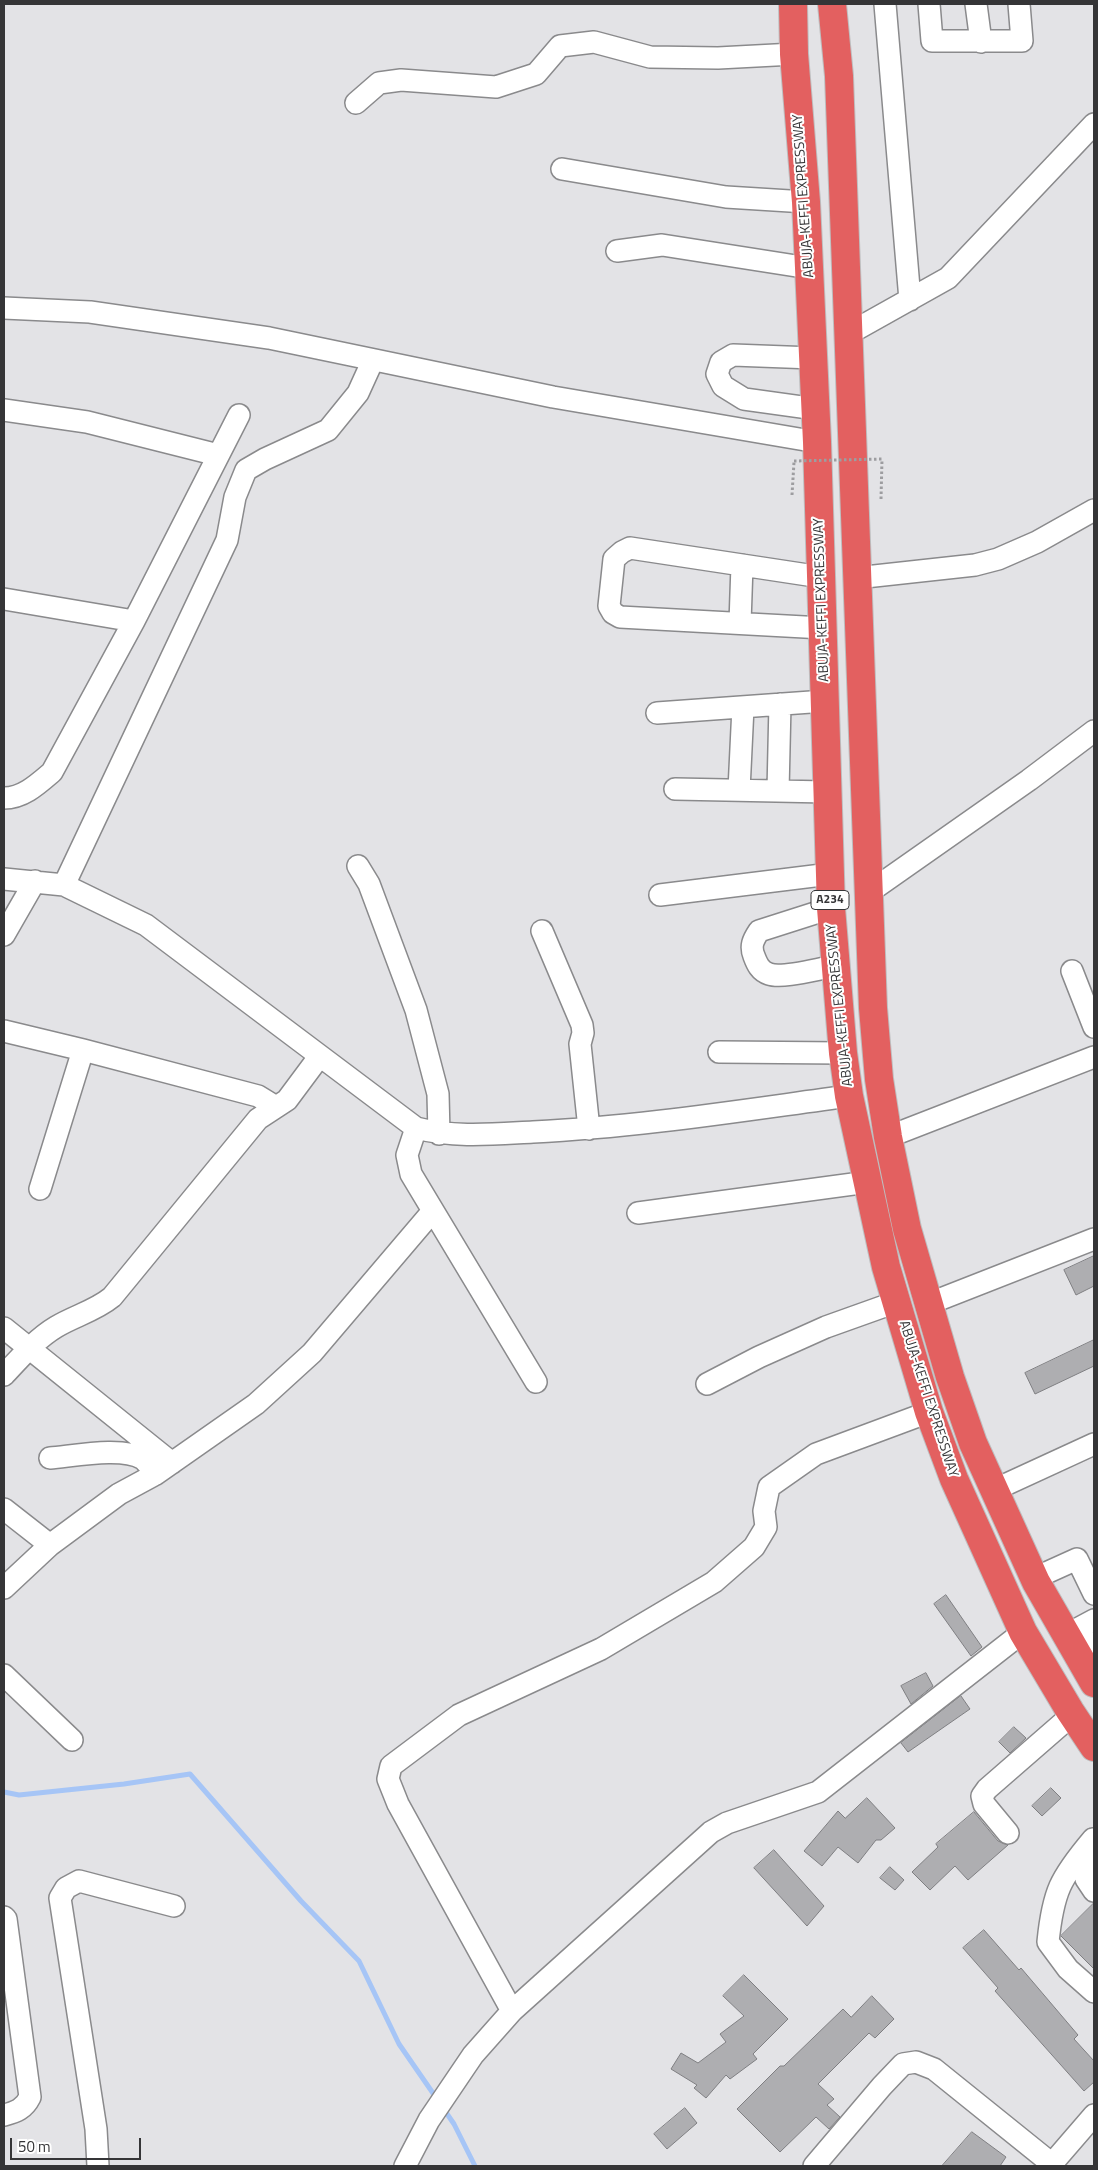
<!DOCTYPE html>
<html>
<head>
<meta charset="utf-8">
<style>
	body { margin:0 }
	#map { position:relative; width:1098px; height:2170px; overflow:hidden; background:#e3e3e6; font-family:"Titillium Web",sans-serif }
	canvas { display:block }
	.frame { position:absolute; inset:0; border:5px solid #353537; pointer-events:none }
	.scale { position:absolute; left:10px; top:2138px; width:131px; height:22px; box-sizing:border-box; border:2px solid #353537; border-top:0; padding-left:6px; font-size:15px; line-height:18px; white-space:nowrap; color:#353537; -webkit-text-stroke:4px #fff; paint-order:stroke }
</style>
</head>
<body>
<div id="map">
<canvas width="1098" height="2170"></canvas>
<div class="frame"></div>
<div class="scale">50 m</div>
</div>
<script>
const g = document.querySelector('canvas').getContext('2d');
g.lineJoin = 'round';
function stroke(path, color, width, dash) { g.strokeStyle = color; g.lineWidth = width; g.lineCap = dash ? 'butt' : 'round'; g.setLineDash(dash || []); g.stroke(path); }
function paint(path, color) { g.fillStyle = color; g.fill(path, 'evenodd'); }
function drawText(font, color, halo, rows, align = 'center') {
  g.font = font + ' "Titillium Web",sans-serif'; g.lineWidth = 4; g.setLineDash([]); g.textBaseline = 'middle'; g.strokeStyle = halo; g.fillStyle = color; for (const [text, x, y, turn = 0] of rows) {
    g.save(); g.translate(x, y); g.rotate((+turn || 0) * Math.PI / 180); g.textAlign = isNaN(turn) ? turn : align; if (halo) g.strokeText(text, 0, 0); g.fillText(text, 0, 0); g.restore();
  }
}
stroke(new Path2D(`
	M4 1792 19 1795 124 1784 190 1774 301 1901 359 1961 399 2044 437 2099
	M443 2108 454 2124 475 2166`), '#a6c5f6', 5);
const building = new Path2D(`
	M1094 1256V1286L1076 1295 1064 1270Z
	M1094 1340V1366L1035 1394 1025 1373Z
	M946 1595 982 1647 971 1656 934 1604Z
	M926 1673 933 1686 911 1704 901 1686Z
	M961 1696 970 1709 908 1752 901 1743Z
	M1014 1727 1026 1738 1010 1753 999 1742Z
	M1051 1788 1061 1798 1042 1816 1032 1806Z
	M867 1798 895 1828 881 1840H876L858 1863 838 1847 822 1866 804 1851 838 1811 845 1818Z
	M974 1812 998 1841 1008 1845 968 1880 955 1866 930 1890 912 1872 938 1847 936 1844Z
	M774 1850 824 1906 807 1926 754 1868Z
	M890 1867 904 1880 895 1890 880 1878Z
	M1094 1903V1969L1061 1936Z
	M984 1930 1019 1970 1021 1968 1078 2035 1074 2039 1094 2061V2082L1084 2091 995 1991 998 1988 963 1948Z
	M744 1975 788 2019 753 2054 757 2059 730 2079 726 2075 706 2098 694 2088 697 2085 671 2069 681 2053 698 2063 726 2042 720 2034 744 2016 723 1996Z
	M872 1996 894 2019 875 2038 869 2033 818 2084 834 2099 827 2105 840 2117 829 2129 816 2117 780 2152 737 2109 780 2066H784L843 2009 851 2017Z
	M685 2108 697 2123 667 2149 654 2134Z
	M972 2132 1006 2157 1000 2166H942Z`);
paint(building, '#aeaeb1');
stroke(building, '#7f7f82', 1);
const minor = new Path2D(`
	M885 4 910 300
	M929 4 932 41H1022L1019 4
	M976 4 981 42
	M356 103 379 83 401 80 496 87 536 74 560 46 594 42 650 57 718 58 794 54
	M562 169 726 197 806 202
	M617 251 662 245 809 268
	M4 308 90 312 269 338 553 397 817 442
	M848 334 948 278 1094 124
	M813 358 733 355 721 362 717 374 723 386 744 399 816 409
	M4 410 87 422 218 455
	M821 577 630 548 622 552 614 559 609 606 613 613 620 617 823 628
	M856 578 975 565 998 559 1037 542 1094 510
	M4 599 134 621
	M740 623 742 565
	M657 713 825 701
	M675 789 827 792
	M739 790 743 707
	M778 791 780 704
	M4 798C23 798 38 784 52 772L134 621 239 415
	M358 866 369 884 416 1010 438 1094 439 1134
	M4 879 64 885 146 925 416 1128C455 1138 494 1134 533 1132 639 1127 744 1110 849 1096
	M64 885 227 540 235 497 246 470 265 459 328 430 358 393 373 360
	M868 893 1029 780 1094 731
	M660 895 830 874
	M831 908 759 931C753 940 750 946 754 956 757 964 760 971 769 974 783 979 820 968 836 966
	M542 931 582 1025 583 1033 580 1044 589 1129
	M4 935 35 881
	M1072 971 1094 1027
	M4 1031 83 1050 258 1096 276 1107
	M719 1052 843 1053
	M416 1128 407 1155 411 1174 536 1382
	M888 1137 1094 1057
	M40 1189 83 1050
	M638 1213 868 1182
	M928 1304 1094 1239
	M4 1328 172 1463
	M4 1375C20 1358 36 1339 56 1327 74 1316 95 1311 112 1297L258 1119 287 1100 319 1057
	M707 1384 759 1357 826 1327 896 1302
	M50 1458C74 1456 123 1446 143 1459 148 1463 152 1470 156 1474
	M994 1490 1094 1444
	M4 1509 50 1545
	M1035 1578 1077 1559 1094 1594
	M4 1588 50 1545 119 1494 156 1474 256 1404 312 1353 432 1212
	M1066 1635 1094 1620
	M1074 1649 1094 1643
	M4 1675 72 1740
	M1008 1833 984 1804 982 1796 987 1789 1072 1715
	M1093 1839C1060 1878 1053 1892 1048 1942L1068 1969 1094 1992
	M1093 1839 1086 1879 1094 1891
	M4 1917 6 1919 30 2097C24 2109 16 2112 4 2115
	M512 2011 398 1804 388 1779 391 1766 459 1715 601 1649 714 1582 754 1547 766 1527 764 1511 769 1487 816 1454 929 1412
	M98 2166 96 2129 60 1898 66 1888 79 1881 174 1906
	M405 2166 429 2120 473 2055 512 2011 711 1832 727 1823 818 1792 1023 1632
	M814 2166 882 2086 903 2064 916 2062 934 2069 1052 2164
	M1050 2166 1094 2115`);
const highway = new Path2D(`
	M793 4 794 54 806 202 817 442 831 908 843 1053 849 1096 886 1267 929 1412 954 1479 1023 1632 1070 1711 1094 1747
	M832 4 839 76 873 1008 879 1079 888 1137 907 1229 950 1377 973 1443 1036 1582 1094 1683`);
stroke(minor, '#8a8a8c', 24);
stroke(highway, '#bebebf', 30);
stroke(new Path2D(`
	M792 495 794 462
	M881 499 882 459`), '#9d9da0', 3, [2.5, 2.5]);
stroke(minor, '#fff', 21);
stroke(highway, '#e36060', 28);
stroke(new Path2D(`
	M794 461 882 459`), '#9d9da0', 3, [2.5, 2.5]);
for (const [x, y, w] of [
	[830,900,38]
]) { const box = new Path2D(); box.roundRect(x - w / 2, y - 9.5, w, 19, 4); g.fillStyle = '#fff'; g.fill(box); stroke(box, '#353537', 1); }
drawText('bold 12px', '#353537', null, [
	["A234",830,900]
]);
drawText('14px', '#353537', '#fff', [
	["ABUJA-KEFFI EXPRESSWAY",804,196,-94],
	["ABUJA-KEFFI EXPRESSWAY",822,600,-92],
	["ABUJA-KEFFI EXPRESSWAY",840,1005,-96],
	["ABUJA-KEFFI EXPRESSWAY",928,1399,72]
]);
</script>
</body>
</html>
